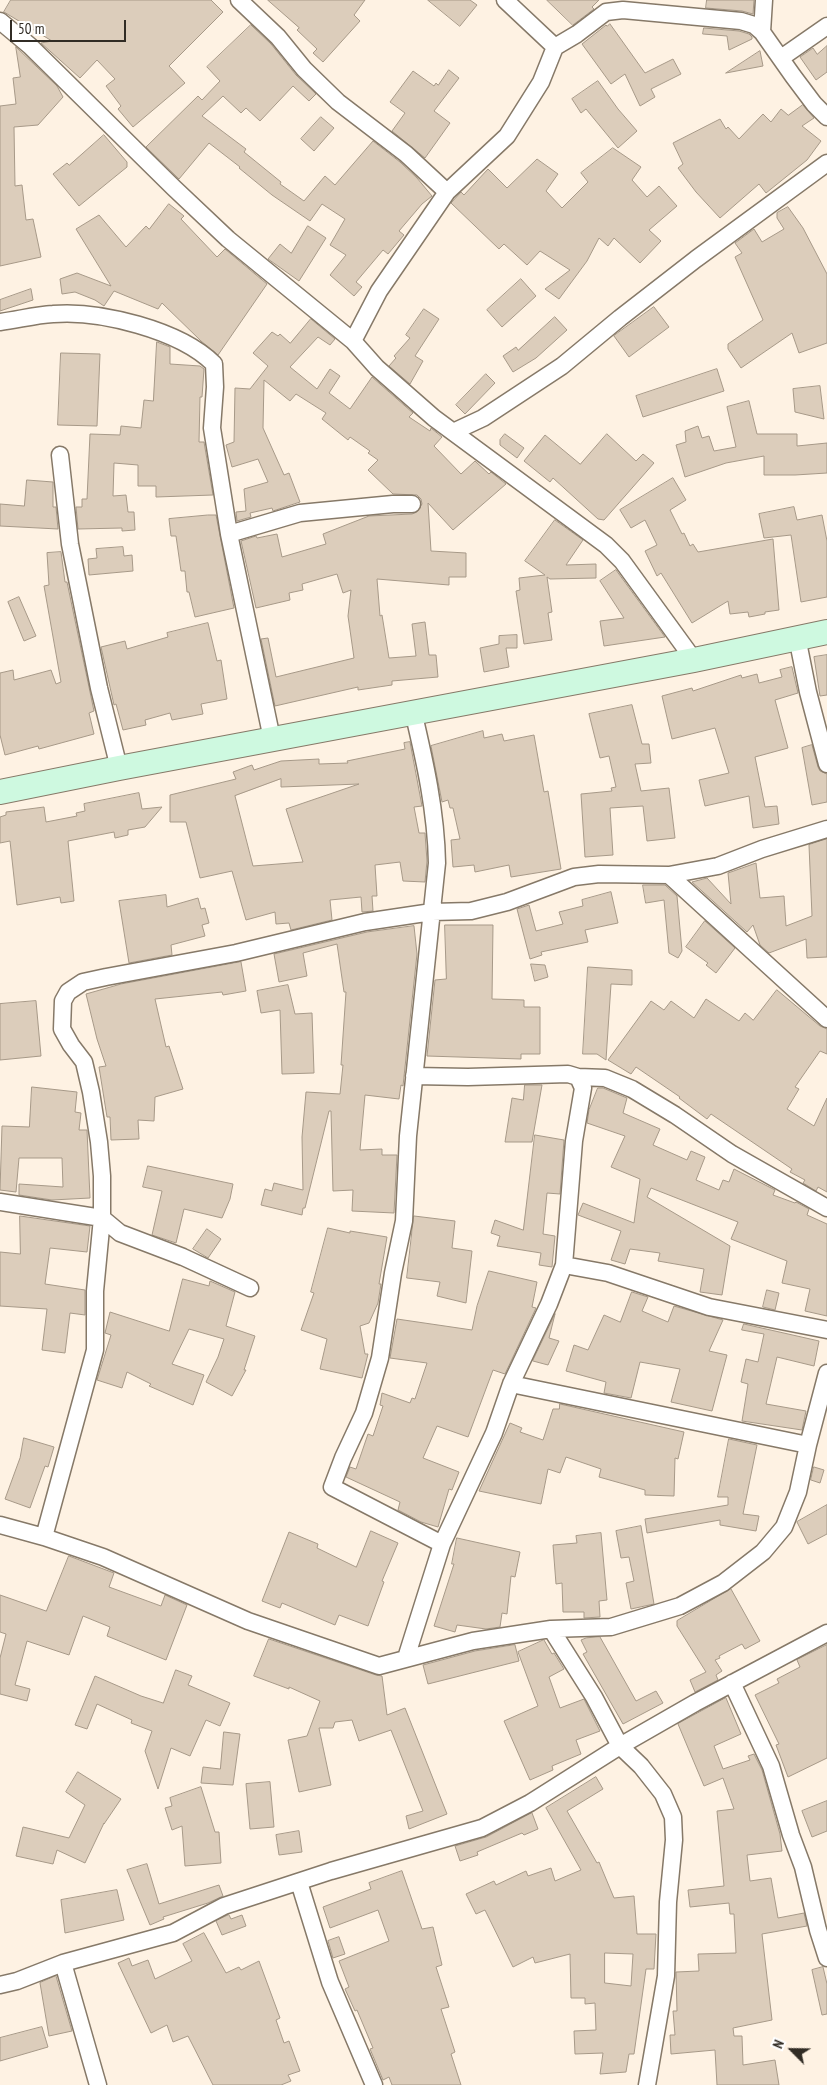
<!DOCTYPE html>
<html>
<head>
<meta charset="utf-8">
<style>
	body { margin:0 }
	#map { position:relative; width:827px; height:2085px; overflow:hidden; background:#fef2e3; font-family:"PT Sans Narrow",sans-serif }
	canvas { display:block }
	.north { position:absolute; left:767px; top:2025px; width:50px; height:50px; -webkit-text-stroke:4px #fff; paint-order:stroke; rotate:293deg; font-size:14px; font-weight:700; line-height:20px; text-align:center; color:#312c25 }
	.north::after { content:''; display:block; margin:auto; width:18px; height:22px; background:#312c25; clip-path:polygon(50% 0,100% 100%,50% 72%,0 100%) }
	.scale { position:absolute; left:10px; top:20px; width:116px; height:22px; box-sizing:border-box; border:2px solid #312c25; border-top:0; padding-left:6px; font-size:15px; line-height:18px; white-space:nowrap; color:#312c25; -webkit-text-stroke:4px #fff; paint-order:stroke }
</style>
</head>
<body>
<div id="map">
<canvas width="827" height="2085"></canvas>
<div class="north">N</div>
<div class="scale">50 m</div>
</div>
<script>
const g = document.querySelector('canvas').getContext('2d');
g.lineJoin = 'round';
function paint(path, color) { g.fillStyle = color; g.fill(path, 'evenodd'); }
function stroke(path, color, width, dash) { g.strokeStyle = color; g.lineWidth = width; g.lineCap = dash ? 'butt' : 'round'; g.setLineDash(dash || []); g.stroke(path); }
const building = new Path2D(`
	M11 0H211L223 12 169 66 185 83 133 127 118 109 121 106 106 86 115 79 97 60 80 78 41 43 52 41 4 12Z
	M268 0H365L354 15 360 21 323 62 313 53 317 49 297 30 299 28Z
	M428 0H470L477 5 460 26Z
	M547 0H599L592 7 594 9 573 25Z
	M707 0H754L753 14 742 11 706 8Z
	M610 24 645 73 673 59 681 74 651 89 655 97 640 106 625 74 611 84 582 44 606 25 607 26Z
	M251 25 271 44 296 75 316 94 309 101 293 86 260 121 246 108 241 113 223 96 202 116 246 149 244 152 281 182 280 184 304 201 325 176 335 185 373 141 400 162 417 178 432 196 422 204 399 231 404 235 388 254 383 250 356 282 362 287 354 296 330 275 346 255 330 245 345 219 322 204 310 221 272 195 239 168 240 167 209 143 179 179 146 147 198 96 202 100 220 81 207 67Z
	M704 28 739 31 749 34 752 37V39L729 50 727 36 703 34Z
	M827 46V72L816 80 800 57 813 48 817 54Z
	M16 47 57 86 63 97 38 125 14 127 15 186 22 185 26 220 33 219 41 257 0 266V106L16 104 13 78 20 77Z
	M760 51 763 66 726 73Z
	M449 70 459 78 434 111 450 123 425 158 392 131 405 113 390 102 413 71 434 86 436 83 438 85Z
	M598 81 618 109 637 131 618 148 586 109 581 113 572 99Z
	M803 105 814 118 802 126 821 141 807 160 776 185 766 193 759 184 720 218 696 192 678 168 683 164 673 143 720 119 726 129 728 127 739 139 763 114 771 122 781 109 788 115Z
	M321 117 334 128 314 151 301 139Z
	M104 135 127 162V167L79 206 53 174 67 163 69 165Z
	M613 148 641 167 632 180 647 197 659 186 677 206 649 230 661 241 640 263 614 238 608 246 599 238 587 261 559 299 545 289 570 270 540 251 527 265 504 244 499 249 451 203 461 192 464 195 488 169 507 188 537 159 558 174 546 191 562 208 588 182 581 173Z
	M169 204 184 216 181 219 217 257 225 249 267 284 218 355 201 341 162 303 158 309 114 291 104 306 95 300 75 292 62 294 60 279 77 273 111 286 76 229 99 215 126 247 146 226 149 229Z
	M788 207 803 228 827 274V343L799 353 792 333 741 368 728 349V344L763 320 735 257 742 253 735 243 754 229 762 242 784 229 777 218V213Z
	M308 226 326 238 299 281 268 259 280 244 291 253Z
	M521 279 536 296 502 327 487 310Z
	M31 289 33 300 0 311V300Z
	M654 307 669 327 629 357 614 336Z
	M424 309 439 319 415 356 423 361 410 384 389 366 396 358 394 356 410 338 406 335Z
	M555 317 567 330 536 358 513 372 503 356 516 347 518 350Z
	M311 319 335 339 330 345 318 337 290 367 317 389 330 369 340 376 329 393 350 409 372 377 413 413 409 417 430 431 431 428 442 437 434 446 461 474 475 461 489 474 491 472 506 484 453 530 428 503 431 551 466 553V577H449V585L377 579 380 616 382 615 389 658 416 656 412 624 425 622 429 655H436L438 677 392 681V685L358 690V687L275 706 261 639 268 638 276 677 354 658 348 616 351 590 343 593 337 574 302 584 303 590 289 593 290 600 256 608 241 541 256 536 257 538 277 534 282 557 326 544 323 534 351 523 369 516 412 514 417 512 422 504 421 499 417 495 393 494 368 470 378 460 368 453 370 451 350 437 348 440 322 419 326 413 296 394 290 401 264 380 263 428 284 475 289 473 300 502 273 511 272 508 250 513 251 517 237 521 236 512 246 511 244 489 268 482 258 459 232 467 226 445 234 442 235 388 250 389 268 366 253 353 272 332 278 336 280 334 290 343Z
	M157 342 170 347V364L200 366 204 369 202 397H200L199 442H204L213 495 156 497V486H138V465L114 463 113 496 126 495 128 512H134L135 530 122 531V528L78 529 76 507H82V499H87L90 434 120 435 121 426 141 428 144 400 153 401Z
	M61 353 100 354 97 426 58 425Z
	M717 369 724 391 643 417 636 396Z
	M486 374 495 383 465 414 456 405Z
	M820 386 824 419 795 412 793 389Z
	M749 401 757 434H797V446L827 443V473L795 475H764V456L726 463 685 477 676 445 686 442 685 431 698 426 702 438 709 436 714 451 736 447 727 407Z
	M505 434 524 448 517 458 500 445V440Z
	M607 434 636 461 643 454 654 463 604 520 598 519 553 478 550 482 524 461 545 435 580 464Z
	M673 478 686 500 670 510 682 534 684 533 690 546 693 544 698 552 773 539 779 610 765 612V614L749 617 748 612 730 614 728 601 692 623 661 573 657 576 645 551 657 545 645 520 631 528 620 510Z
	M27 480 53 482V507H56L58 529 0 526V504L24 506Z
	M794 507 797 520 822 515 827 541V597L801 602 791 535 764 538 759 514Z
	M208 515H216L234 608 195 617 189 592H187L185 571H181L176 536H171L169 519Z
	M555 520 583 540 566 565 596 564V578L550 579 547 577 552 612 548 613 552 640 524 644 516 591 520 590 519 578 545 575 525 561Z
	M123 547 124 556 132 555 133 571 89 575 88 559 97 558 96 549Z
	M61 552 65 582H67L94 711 89 713 94 734 39 749 38 746 5 755 0 735V673L13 670 14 680 51 670 56 684 61 682 44 586 49 585 47 553Z
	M616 570 665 637 604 646 600 621 624 618 600 581Z
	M19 597 36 636 24 641 8 602Z
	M208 623 217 661 221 660 227 699 201 704 203 714 172 720 170 713 145 720 146 725 123 730 116 704 114 705 101 647 125 641 127 649 168 637 167 633Z
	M517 635V648H506L509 667 484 672 480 648 499 644V636Z
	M827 655V695L820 696 814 657Z
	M792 667 798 693 775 700 788 748 755 757 765 807 777 806 779 824 753 828 749 796 705 806 699 780 729 773 715 728 672 739 662 696 692 688 693 691 741 675 742 678 757 674 759 683 782 677 780 670Z
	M632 705 642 744H649L651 763 635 764 641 791 669 788 675 838 647 841 643 806 610 808 613 855 585 857 581 794 612 791 611 788 616 787 609 756 600 758 589 714Z
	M483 731 484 738 502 734 504 741 534 735 544 792 548 791 561 869 511 877 509 865 475 872 474 865 453 867 451 840 460 839 453 808H450L448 800 442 802 431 746Z
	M410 742 422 806 414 807 419 833H425L427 861 425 882 403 881 400 862 375 865 377 896H372L373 911 362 912 361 897 330 900 332 920 291 930 289 923 276 924 275 912 246 920 232 871 200 878 186 822H170V795L236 779 233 772 252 765 254 770 281 761 319 759V764L348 763 347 761 405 749 404 743ZM281 779V787L359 784 286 809 303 862 253 866 235 796Z
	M812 745 818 767 820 771 827 774V802L812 805 802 748Z
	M139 793 142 809 162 807 145 827 128 830V835L115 838 114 832 68 841 74 901 61 903 60 897 17 905 10 841 0 843V817L6 815V812L44 807 46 822 77 816 76 813 85 811 84 804Z
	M827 839V957L807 958 806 939 769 953 760 945 753 925 747 932 692 882 707 878 731 904 728 873 756 863 760 898 784 896 786 926 812 916 809 845Z
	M643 885H665L677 896 682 951 678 958 669 953 664 900 646 903Z
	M611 892 618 923 585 930 588 942 541 952 542 955 530 959 517 909 529 905 536 931 563 924 559 912 583 906 582 900Z
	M166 895 167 907 198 898 201 909 205 908 209 923 202 925 205 936 171 945 172 955 129 963 119 901Z
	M705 921 735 948 716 973 706 965 708 963 686 947Z
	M445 925H493L492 999 524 1000V1007H540V1054H521V1059L427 1056 435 980 446 979Z
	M414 926 417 954 403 1086 401 1085 399 1099 365 1095 360 1150 382 1149V1155H397L394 1213 352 1211 353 1190 333 1191 331 1111H329L305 1208H303L302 1215 261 1205 265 1189 272 1191 274 1183 303 1190 302 1137 306 1092 340 1094 343 1065H341L346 992H344L337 944 303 953 307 976 279 982 274 954 367 932Z
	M241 962 246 991 223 995 222 992 155 999 166 1047 169 1046 183 1089 155 1097 154 1121 138 1120 139 1139 111 1140 110 1117H107L99 1067 106 1066 97 1039 86 994 121 984Z
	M531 964 545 965 548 977 535 981Z
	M588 967 632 970V985L611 984 606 1060 597 1054H583Z
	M288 985 295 1014 312 1013 314 1073 282 1074 280 1010 261 1013 257 991Z
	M777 990 820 1026 827 1029V1054L820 1051 795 1087 799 1089 787 1109 814 1126 827 1098V1192L818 1187 816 1191 803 1183 805 1180 790 1172 792 1169 711 1114 707 1119 679 1098 680 1097 636 1067 631 1074 608 1060 651 1001 664 1010 671 1001 694 1018 706 999 739 1021 745 1013 753 1020Z
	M36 1001 41 1056 0 1060V1004Z
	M525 1085H542L532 1142H505L512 1098 523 1100Z
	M32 1087 77 1092 75 1112 81 1113 79 1130H87L90 1198 52 1200 19 1195V1184L63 1187 62 1158H19L16 1192 0 1190 2 1126 29 1127Z
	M598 1088H603L627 1098 623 1113 660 1129 653 1145 687 1160 691 1151 705 1157 696 1180 719 1190 723 1180 729 1182 734 1169 775 1190 773 1195 795 1203 796 1202 809 1209 807 1215 827 1224V1316L805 1311 810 1289 782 1283 787 1261 731 1239 738 1222 651 1188 647 1197 730 1246 722 1295 700 1292 704 1269 658 1261 660 1253 630 1249 625 1264 611 1260 621 1231 578 1215 583 1203 634 1223 640 1179 611 1167 625 1136 587 1123 589 1110Z
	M535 1135 564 1140 560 1194 547 1193 543 1234 555 1236 552 1267 539 1265 541 1253 497 1246 500 1236 491 1233 495 1220 523 1230Z
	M148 1166 233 1184 230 1199 222 1218 184 1209 176 1243 152 1235 162 1191 143 1187Z
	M20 1216 90 1226 87 1252 50 1248 45 1284 85 1290V1315L70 1313 65 1353 42 1350 47 1309 0 1306V1252L20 1254Z
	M414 1216 455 1221 452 1248 472 1251 466 1303 437 1296 440 1282 407 1278Z
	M328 1228 350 1233V1231L387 1237 379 1284H381L378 1303 369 1323 360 1326 365 1354H368L362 1378 320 1369 327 1339 301 1330 314 1293 311 1292Z
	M207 1229 221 1239 208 1258 193 1249Z
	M489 1271 537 1282 532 1307 536 1308 505 1374 493 1370 468 1437 437 1426 423 1458 459 1472 452 1490 449 1489 438 1527 421 1522 398 1510 400 1502 346 1477 350 1467 356 1469 368 1434 373 1436 383 1406 380 1405 382 1393 410 1403 412 1398 415 1399 427 1363 390 1358 397 1319 472 1330 477 1306Z
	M183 1279 209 1286 210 1281 235 1292 226 1326 255 1336 244 1370H246L232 1396 206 1382 218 1357 224 1339 189 1329 172 1364 204 1375 193 1405 149 1386 151 1384 127 1372 122 1388 97 1380 111 1335 105 1333 110 1312 169 1331Z
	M767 1290 779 1293 775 1310 763 1307Z
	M632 1292 648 1297 642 1311 668 1322 674 1306 723 1320 709 1351 727 1355 712 1411 671 1402 680 1369 640 1362 631 1398 604 1393 606 1382 566 1371 574 1345 588 1350 604 1315 620 1322Z
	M555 1314 549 1338 559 1341 548 1365 533 1361Z
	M744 1324 819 1341 814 1366 777 1357 766 1404 806 1411 802 1430 742 1421 748 1384 741 1382 746 1359 758 1362 764 1334 742 1330Z
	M560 1404 684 1432 678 1459 675 1458 674 1496 645 1495V1490L599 1477 601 1469 566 1457 560 1473 548 1469 541 1504 479 1491 510 1423 522 1428 520 1432 543 1440 553 1409H559Z
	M24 1438 54 1447 48 1467 45 1466 30 1508 5 1499 20 1458Z
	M729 1439 757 1445 743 1514 759 1516 756 1531 720 1525V1520L647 1533 645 1519 728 1505V1497H718Z
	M814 1467 824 1470 820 1483 811 1480Z
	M827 1505V1534L808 1544 797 1522Z
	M641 1526 654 1604 631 1609 626 1583 634 1581 629 1557 621 1558 616 1531Z
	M371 1531 398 1543 382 1581 384 1582 368 1626 339 1615 335 1625 282 1603 280 1608 262 1601 289 1532 318 1544 317 1548 356 1567Z
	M601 1533 607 1600 599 1601 600 1617 584 1618V1612H563L562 1583 556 1584 553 1545 577 1543 576 1536Z
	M457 1538 520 1552 515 1577 511 1576 507 1614 502 1613 500 1627 486 1629 457 1625 455 1632 434 1626 454 1564H452Z
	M69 1556 114 1573 109 1587 161 1606 165 1595 187 1605 166 1660 107 1636 110 1627 83 1616 69 1655 27 1641 15 1685 30 1689 27 1701 0 1694V1658L6 1634 0 1632V1595L46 1611Z
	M731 1589 760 1641 745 1649 742 1644 719 1656 720 1658 715 1660 722 1671 716 1675 718 1680 695 1692 690 1680 706 1672 677 1626V1621Z
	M600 1637 636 1701 656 1691 663 1703 623 1724 583 1654 587 1652 581 1640 586 1638Z
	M269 1639 376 1675 382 1676 387 1715 405 1708 447 1814 409 1829 406 1816 423 1811 391 1730 359 1741 352 1720 335 1722 333 1728H319L331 1785 299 1792 288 1740 307 1736 320 1701 289 1687V1689L254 1676Z
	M544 1640 552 1654 554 1653 564 1669 549 1677 560 1708 584 1699 600 1731 576 1740 581 1754 552 1766 553 1770 530 1780 504 1721 538 1706 518 1652Z
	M515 1645 519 1661 428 1684 423 1665 475 1651Z
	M827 1645V1758L788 1777 776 1745 779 1744 755 1695 779 1683 777 1679 800 1667 797 1660Z
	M176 1670 192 1676 188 1685 230 1703 220 1726 206 1720 190 1756 171 1748 158 1789 145 1751 152 1731 131 1723 132 1720 97 1704 87 1729 75 1725 95 1676 141 1696 163 1703Z
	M726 1698 741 1734 714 1746 723 1769 750 1760 748 1756 754 1754 762 1770 780 1834 782 1851 747 1855 750 1881 771 1878 778 1918 804 1913 807 1926 762 1934 772 2020 733 2028 734 2036H742L743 2065 775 2060 779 2085H717L715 2050 671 2054 670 2035H675L673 2011H677L676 1972 699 1971 698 1954 736 1953 734 1914H730L729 1903 690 1907 688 1890 724 1886 717 1811 734 1809 723 1778 704 1786 678 1724Z
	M224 1732 240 1734 233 1785 201 1783 203 1767 220 1769Z
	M78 1772 121 1799 104 1824V1823L85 1863 57 1850 53 1864 16 1856 23 1827 69 1838 85 1805 66 1792Z
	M596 1777 603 1789 567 1811 597 1863 599 1862 614 1898 634 1896 637 1934H656L654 1969H646L634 2054H629L626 2072 600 2074 603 2053 575 2054 574 2031 596 2030 595 2003 585 2004V1998H571L570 1954 535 1963 533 1957 513 1967 485 1910 476 1914 466 1894 494 1881 496 1885 526 1871 528 1876 551 1868 555 1881 581 1870 546 1808ZM605 1953 633 1954 631 1986 605 1983Z
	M270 1782 274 1827 250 1829 246 1784Z
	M201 1787 215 1832H219L221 1863 185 1866 182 1826 172 1830 165 1808 172 1806 170 1798Z
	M827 1801V1831L812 1837 802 1811Z
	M532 1813 538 1829 524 1835 522 1833 477 1852 478 1855 460 1861 455 1846 486 1837Z
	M299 1831 302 1852 279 1855 276 1835Z
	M147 1864 159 1904 219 1885 223 1896 208 1903 163 1917 164 1919 150 1925 127 1870Z
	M402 1871 422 1929 433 1927 442 1965 436 1967 449 2007 441 2009 455 2052 451 2054 461 2085H392L389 2077 383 2080 370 2049 373 2048 357 2010 355 2011 345 1989 349 1987 339 1961 389 1941 378 1910 330 1928 323 1907 371 1889 369 1883Z
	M117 1890 124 1920 65 1933 61 1900Z
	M229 1915 231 1919 242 1915 246 1926 222 1935 216 1921Z
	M204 1933 226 1973 239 1967 241 1970 259 1961 280 2018 276 2020 284 2043 289 2041 300 2071 288 2075 291 2081 281 2085H213L188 2036 173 2042 167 2025 151 2033 118 1963 129 1958 132 1966 148 1960 155 1979 192 1961 183 1944Z
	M339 1937 345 1954 333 1958 328 1941Z
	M823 1967 827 1984V2014L822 2015 812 1970Z
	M56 1976 72 2031 49 2036 40 1983Z
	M42 2027 48 2047 0 2061V2038Z`);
paint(building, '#dccdbb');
stroke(building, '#a79988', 1);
const street = new Path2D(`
	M239 0 278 37 304 69 338 102 406 154 447 192
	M505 0 555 47 577 34 606 12 623 10 741 21 754 25 762 32 793 76 814 104 827 117
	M0 21 30 46 174 188 228 239 353 341 377 368 434 418 606 545 622 561 694 660
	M762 32 764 0
	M781 58 827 26
	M0 322C17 320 35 315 53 314 99 310 180 330 214 364L215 387 212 428 229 534 272 739
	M353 341 379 291 447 192 507 136 541 82 555 47
	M453 432 483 418 562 366 620 318 696 259 827 163
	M60 455 70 544 99 688 119 768
	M229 534 300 513 393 504H412
	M797 637 808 692 827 764
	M669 875 718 866 762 849 827 829
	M414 1076 468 1077 568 1074 578 1077 583 1088 574 1141 564 1265 549 1304 511 1384 494 1433 442 1544
	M578 1077 605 1078 632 1089 675 1115 732 1154 827 1208
	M0 1202 102 1218 120 1233 183 1257 250 1288
	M564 1265 608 1273 709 1307 827 1330
	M511 1384 808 1445
	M0 1525 44 1537 103 1557 248 1621 379 1666 473 1641 551 1629 611 1627 680 1606 723 1583 763 1552 784 1527 798 1492 808 1445 827 1373
	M44 1537 95 1350V1291L102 1218V1176L99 1142 91 1092 84 1062 71 1045 62 1029 63 1001 68 992 83 982 106 977 236 953 365 922 432 912 471 911 507 902 574 877 599 874 669 875 827 1019
	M551 1629 594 1697 620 1746 641 1766 663 1794 673 1817 674 1840 668 1902 666 1976 647 2085
	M406 1658 442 1544 332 1487 343 1458 364 1413 380 1358 393 1273 404 1221 408 1136 437 863C436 811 425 762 413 711
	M732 1683 771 1766 791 1835 803 1867 818 1930 827 1958
	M299 1882 330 1982 374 2085
	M63 1963 98 2085
	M0 1985 17 1981 63 1963 173 1933 224 1906 331 1871 482 1828 530 1803 620 1746 695 1703 827 1633`);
const secondary = new Path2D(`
	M0 792 119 768 694 660 827 632`);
stroke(street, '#867968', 19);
stroke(secondary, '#867968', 26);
stroke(street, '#fff', 16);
stroke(secondary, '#cef9e0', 24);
</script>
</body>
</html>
